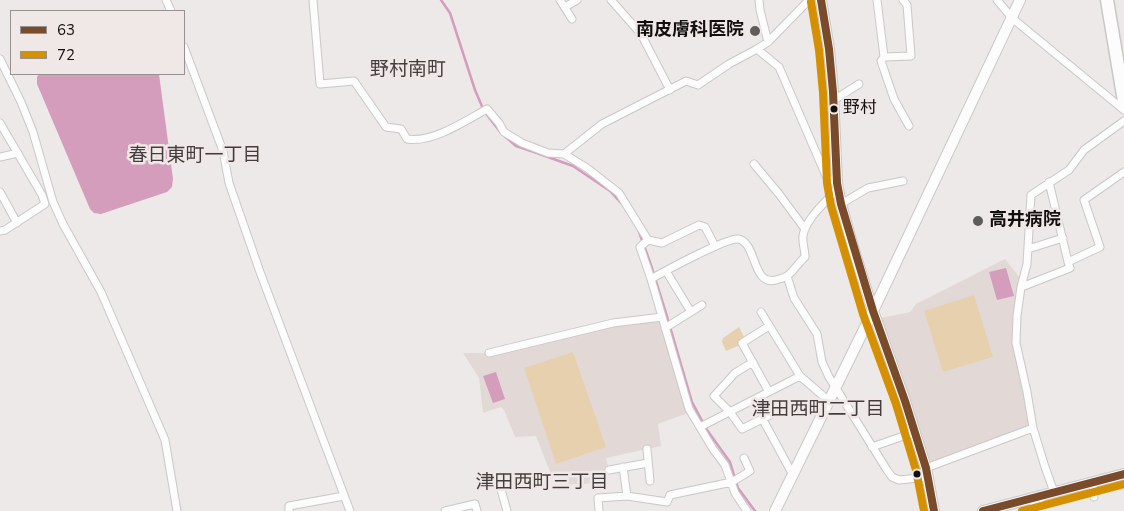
<!DOCTYPE html>
<html>
<head>
<meta charset="utf-8">
<style>
	body { margin:0 }
	#map { position:relative; width:1124px; height:511px; overflow:hidden; background:#ede9e9; font-family:"Nunito Sans",sans-serif }
	canvas { display:block }
	.legend { position:absolute; left:10px; top:10px; width:175px; height:65px; box-sizing:border-box; background:#efe8e7; border:1px solid #979291; margin:0; padding:6px 9px; list-style:none; font-size:15px; color:#12100f }
	.legend li { display:flex; align-items:center; gap:10px; height:25px }
	.legend b { width:25px; border:1px solid #979291 }
</style>
</head>
<body>
<div id="map">
<canvas width="1124" height="511"></canvas>
<ul class="legend">
<li><b style="height:6px;background:#7a4b2a"></b>63</li>
<li><b style="height:6px;background:#d59002"></b>72</li>
</ul>
</div>
<script>
const g = document.querySelector('canvas').getContext('2d');
g.lineJoin = 'round';
function paint(path, color) { g.fillStyle = color; g.fill(path, 'evenodd'); }
function stroke(path, color, width, dash) { g.strokeStyle = color; g.lineWidth = width; g.lineCap = dash ? 'butt' : 'round'; g.setLineDash(dash || []); g.stroke(path); }
function drawText(font, color, halo, rows, align = 'center') {
  g.font = font + ' "Nunito Sans","Noto Sans JP",sans-serif'; g.lineWidth = 5; g.setLineDash([]); g.textBaseline = 'middle'; g.strokeStyle = halo; g.fillStyle = color; for (const [text, x, y, turn = 0] of rows) {
    g.save(); g.translate(x, y); g.rotate((+turn || 0) * Math.PI / 180); g.textAlign = isNaN(turn) ? turn : align; if (halo) g.strokeText(text, 0, 0); g.fillText(text, 0, 0); g.restore();
  }
}
paint(new Path2D(`
	M1005 259 1020 278 1015 314 1030 426 931 464 881 318 910 312 916 304Z
	M662 317 691 412 658 424 661 446 606 458 609 470 604 471 606 481 578 485 574 484 555 485 536 436 515 437 504 410 501 407 483 413 479 378 463 353H489L613 323Z`), '#e2d9d7');
paint(new Path2D(`
	M974 295 993 357 943 372 924 311Z
	M739 327 744 337 739 341 740 345 726 351 722 342 723 338Z
	M573 352 606 447 556 464 524 368Z`), '#e7d0ad');
paint(new Path2D(`
	M39 74H159L173 179 172 187 167 192 101 214 94 213 90 209 37 84V77Z
	M1006 268 1014 296 997 300 989 272Z
	M496 372 505 399 493 403 483 376Z`), '#d49dbc');
stroke(new Path2D(`
	M441 0 450 13 475 90 484 111 501 133 516 146 534 152 573 166 610 191 623 205
	M638 229 651 265 666 313 692 402 707 430 730 462 738 488 755 511`), '#d49dbc', 2.5);
const street = new Path2D(`
	M166 0 171 11
	M313 0 320 84 354 81 386 127 401 129 407 139C433 143 465 121 487 109L499 123 504 132 522 143 548 153 564 154 587 168 619 193 648 240 640 247 651 279 689 409 713 449 725 465 735 493 747 511
	M560 0 572 19
	M611 0 641 34 670 90
	M759 0 760 10 768 42
	M877 0 884 57 911 56 907 5 903 0
	M997 0 1012 18 1124 110
	M565 7 577 0
	M184 47 223 151 229 183 260 272 350 511
	M757 49 779 67 827 178 837 183
	M884 57 881 61 894 99 909 126
	M0 59 21 102 33 132 53 202 63 224 101 292 165 440 177 511
	M834 100 859 84
	M0 123 42 195 45 204 5 230 0 231
	M564 154 602 124 686 81 698 85 729 64 757 49 768 42 809 0
	M0 157 18 153
	M754 164 779 194 805 229
	M1049 182 1068 262
	M0 192 17 223
	M841 204 868 188 903 181
	M648 240 662 243 699 225 705 227 715 246
	M1028 249 1063 238
	M666 271 691 312
	M787 276 794 298 817 334 822 362 829 377 887 470 892 477 899 480 928 477
	M651 279C665 271 726 238 738 239 758 242 751 290 779 279 782 278 784 278 787 276 793 272 799 262 805 257 805 250 802 242 803 236 805 219 827 201 838 188
	M1024 286 1070 268 1068 262 1100 247 1084 200 1124 172
	M761 312 800 376 829 401
	M665 328 702 305
	M489 353 613 323 662 317
	M753 362 735 373 714 396 730 412 742 429 782 409
	M769 392 742 343 769 326
	M762 418 793 475
	M700 427 800 376
	M1033 428 1027 392 1016 343 1017 316 1021 287 1027 264 1031 195 1069 170 1084 150 1124 121
	M872 447 915 432
	M647 449 650 481
	M623 467 627 496
	M926 468 1033 428 1045 467 1054 492
	M609 470 648 463
	M499 482 507 511
	M1093 482 1094 497
	M289 511V506L344 496
	M445 511 475 504 477 511
	M599 511 598 498 627 496 667 502 670 495 732 482 750 471 744 458
	M1025 511 1029 510 1044 496`);
const secondary = new Path2D(`
	M821 0 829 49 833 92 837 183 841 204 853 247 873 311 905 401 926 468 934 511
	M775 511 873 311 1020 0
	M983 511 1124 474`);
const highway = new Path2D(`
	M1107 0 1124 101`);
stroke(street, '#cac7c7', 9);
stroke(secondary, '#cac7c7', 12);
stroke(highway, '#cac7c7', 15);
stroke(street, '#fcfcfc', 7);
stroke(secondary, '#fcfcfc', 10);
stroke(highway, '#fcfcfc', 12);
stroke(new Path2D(`
	M821 0 829 49 833 92 837 183 841 204 873 311 905 401 926 468 934 511
	M983 511 1124 474`), '#7a4b2a', 8);
stroke(new Path2D(`
	M811 2 819 50 823 93 827 183 831 206 863 314 896 404 916 470 924 511
	M1022 511 1124 484`), '#d59002', 8);
for (const [x, y, r, color] of [
	[755,31,6,"#5f5c5b"],
	[834,109,4.5,"#12100f"],
	[978,221,6,"#5f5c5b"],
	[917,474,4.5,"#12100f"]
]) { const dot = new Path2D(); dot.arc(x, y, r, 0, 2 * Math.PI); g.fillStyle = color; g.fill(dot); stroke(dot, '#efe8e7', 2); }
drawText('17px', '#12100f', '#efe8e7', [
	["野村",843,109]
], 'left');
drawText('bold 18px', '#12100f', '#efe8e7', [
	["南皮膚科医院",744,31],
	["高井病院",989,221,"left"]
], 'right');
drawText('19px', '#433e3d', '#efe8e7', [
	["野村南町",408,70],
	["春日東町一丁目",195,156],
	["津田西町二丁目",818,410],
	["津田西町三丁目",542,483]
]);
</script>
</body>
</html>
